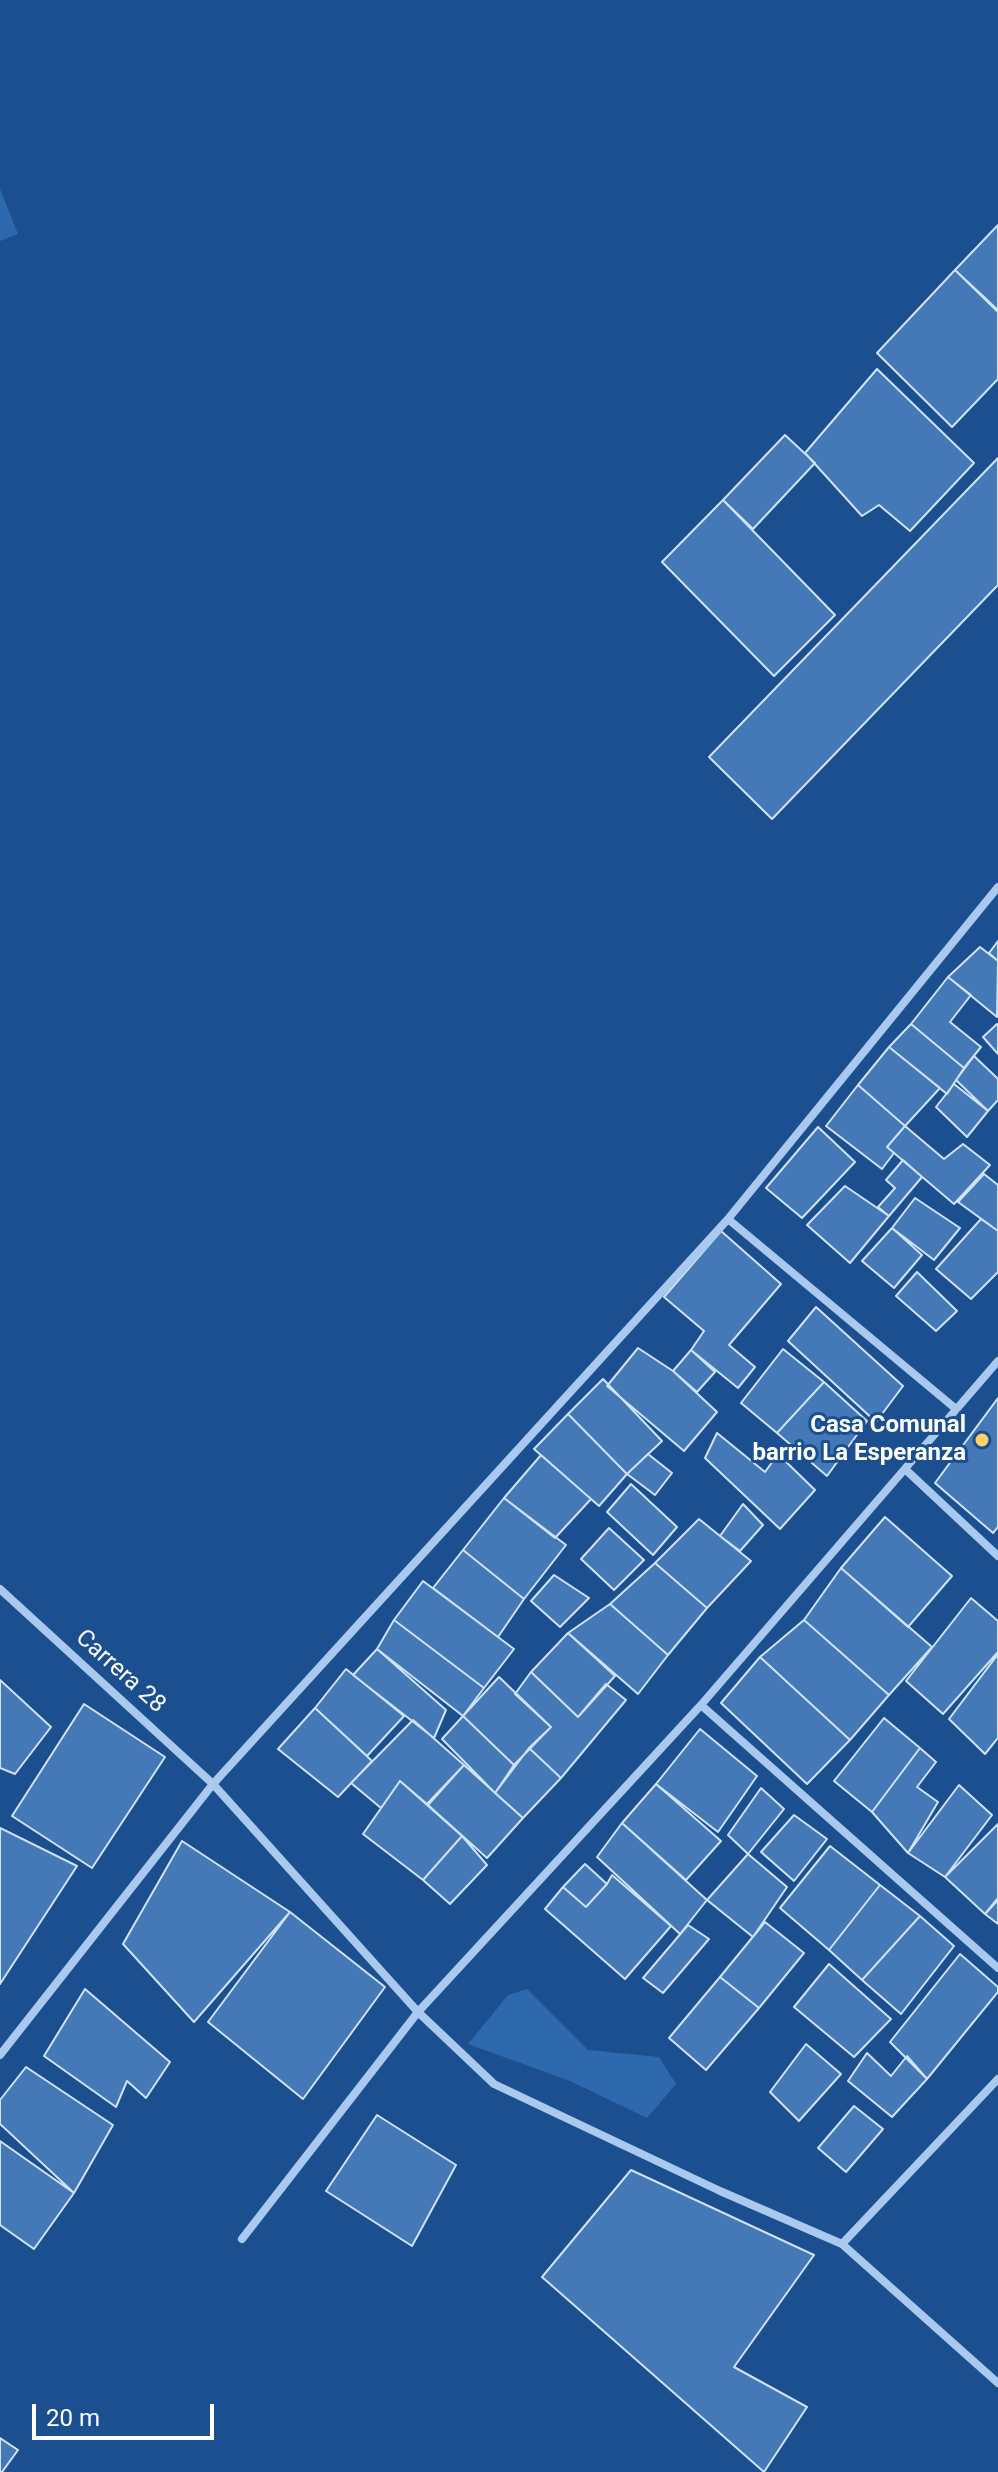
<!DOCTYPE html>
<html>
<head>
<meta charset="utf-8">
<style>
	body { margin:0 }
	#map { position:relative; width:998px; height:2472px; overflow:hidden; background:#1b4f8f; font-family:Roboto,sans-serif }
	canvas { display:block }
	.scale { position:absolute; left:32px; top:2404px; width:182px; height:36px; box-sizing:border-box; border:4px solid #fff; border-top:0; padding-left:10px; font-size:24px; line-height:28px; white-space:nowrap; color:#fff; -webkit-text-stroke:6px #1b4f8f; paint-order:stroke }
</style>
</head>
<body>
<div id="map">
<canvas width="998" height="2472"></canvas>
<div class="scale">20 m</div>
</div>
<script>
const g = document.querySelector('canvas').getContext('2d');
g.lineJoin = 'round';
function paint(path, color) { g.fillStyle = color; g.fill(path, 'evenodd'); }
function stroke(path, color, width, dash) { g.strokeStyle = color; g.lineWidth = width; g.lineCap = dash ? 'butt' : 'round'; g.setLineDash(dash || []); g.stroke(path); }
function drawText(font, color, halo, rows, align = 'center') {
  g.font = font + ' Roboto,sans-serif'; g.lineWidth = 6; g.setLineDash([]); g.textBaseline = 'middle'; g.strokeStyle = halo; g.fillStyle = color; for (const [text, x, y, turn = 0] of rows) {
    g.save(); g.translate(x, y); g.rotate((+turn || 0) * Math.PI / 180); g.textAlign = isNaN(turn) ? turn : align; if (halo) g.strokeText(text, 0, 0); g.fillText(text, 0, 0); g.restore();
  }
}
paint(new Path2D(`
	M0 189 18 234 0 241Z
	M527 1989 588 2050 659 2057 676 2084 647 2118 570 2081 468 2044 508 1995Z`), '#2e69ad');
const building = new Path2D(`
	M998 225V310L955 270Z
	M955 270 998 312V379L952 427 877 353Z
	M877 369 974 463 910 531 879 505 862 516 805 453Z
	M785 435 815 463 753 529 723 500Z
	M998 458V585L772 819 709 757Z
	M723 500 835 615 774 676 662 562Z
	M998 941V961L989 953Z
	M980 947 998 961 997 1017 948 977Z
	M948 977 971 995 950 1022 981 1047 964 1068 911 1024Z
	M911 1024 964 1068 947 1094 889 1047Z
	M997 1024 998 1026V1054L983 1037Z
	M889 1047 940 1088 905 1126 858 1085Z
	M974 1056 998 1079V1100L988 1111 956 1080Z
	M954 1084 988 1111 967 1137 936 1107Z
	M858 1085 905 1126 887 1147 894 1153 882 1169 826 1126Z
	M905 1126 944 1159 963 1144 990 1165 954 1204 887 1147Z
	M818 1127 855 1162 802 1218 766 1188Z
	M903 1160 922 1177 889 1216 878 1207 895 1188 886 1180Z
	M984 1174 998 1185V1231L958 1202Z
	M845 1186 889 1216 850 1263 807 1225Z
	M915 1198 960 1228 934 1260 892 1228Z
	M981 1219 998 1231V1272L971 1299 936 1269Z
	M892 1228 922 1255 894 1288 862 1261Z
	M721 1231 781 1284 729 1345 755 1367 738 1388 691 1350 704 1331 664 1297Z
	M917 1272 957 1311 936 1331 896 1296Z
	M816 1307 903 1386 876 1422 788 1341Z
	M638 1348 673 1371 717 1412 684 1451 607 1386Z
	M783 1349 824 1382 777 1433 741 1403Z
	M691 1350 715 1372 697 1392 673 1371Z
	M603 1379 662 1441 627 1474 568 1414Z
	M824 1382 867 1421 827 1476 777 1433Z
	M998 1398V1527L993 1533 935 1483Z
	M568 1414 627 1474 599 1506 534 1449Z
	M717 1433 765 1472 778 1454 815 1490 780 1529 705 1458Z
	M648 1454 672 1473 655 1495 627 1474Z
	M541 1455 591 1499 555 1538 504 1498Z
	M631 1484 677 1527 653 1555 607 1512Z
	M504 1498 566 1545 524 1599 463 1550Z
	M743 1504 763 1525 740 1551 720 1536Z
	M885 1517 952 1576 908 1627 841 1568Z
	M699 1519 751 1561 707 1608 655 1563Z
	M609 1528 644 1560 614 1590 581 1559Z
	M463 1550 524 1599 498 1637 433 1588Z
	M655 1563 707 1608 668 1655 610 1604Z
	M841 1568 932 1647 889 1695 804 1620Z
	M554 1575 589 1598 560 1627 531 1601Z
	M423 1581 514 1649 484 1688 394 1620Z
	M971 1598 998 1621V1652L943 1714 906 1681Z
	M610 1604 668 1655 638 1694 568 1633Z
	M394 1620 484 1688 463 1716 377 1649Z
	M804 1620 889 1695 850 1740 760 1657Z
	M568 1633 615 1676 578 1717 531 1672Z
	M377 1649 446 1710 434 1738 353 1675Z
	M998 1654V1738L985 1754 949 1719Z
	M760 1657 850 1740 807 1784 721 1703Z
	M346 1669 404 1716 367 1756 315 1708Z
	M531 1672 578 1717 606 1684 626 1700 561 1778 529 1748 551 1727 515 1694Z
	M499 1677 551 1727 514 1765 463 1716Z
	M0 1680 51 1727 15 1774 0 1768Z
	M84 1704 165 1757 92 1868 12 1816Z
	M315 1708 372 1761 338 1797 278 1749Z
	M463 1716 514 1765 495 1793 442 1739Z
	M884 1718 920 1748 872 1812 834 1781Z
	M413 1720 464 1765 427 1804 400 1781 381 1808 351 1783Z
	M700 1729 757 1776 718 1832 656 1784Z
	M529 1748 561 1778 523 1818 495 1793Z
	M920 1748 936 1762 917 1787 938 1802 908 1853 872 1812Z
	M464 1765 523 1818 487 1858 428 1805Z
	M400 1781 462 1836 423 1880 363 1834Z
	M656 1784 721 1841 686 1880 622 1823Z
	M959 1785 992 1815 945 1877 908 1853Z
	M761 1788 784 1809 748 1854 728 1835Z
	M794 1815 827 1839 794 1881 761 1852Z
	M622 1823 707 1900 680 1934 597 1857Z
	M998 1824V1898L985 1914 945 1877Z
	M0 1828 77 1866 0 1984Z
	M462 1836 487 1865 450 1904 423 1880Z
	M182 1841 290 1912 194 2022 123 1944Z
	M830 1846 880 1885 829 1950 780 1908Z
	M748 1854 787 1887 753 1937 707 1900Z
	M585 1864 607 1884 586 1907 563 1887Z
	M612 1875 671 1926 625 1979 545 1909 563 1887 586 1907 607 1884Z
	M880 1885 920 1916 862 1980 829 1950Z
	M998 1900V1924L985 1914Z
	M290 1912 385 1987 303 2099 208 2022Z
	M920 1916 954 1946 901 2014 862 1980Z
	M765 1922 804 1953 759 2008 720 1977Z
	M688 1925 709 1939 663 1993 643 1978Z
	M960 1954 998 1987V1992L927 2079 890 2042Z
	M829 1964 891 2019 854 2057 794 2007Z
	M720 1977 759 2008 706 2070 669 2038Z
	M85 1989 170 2062 146 2098 127 2081 116 2107 44 2056Z
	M806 2044 841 2074 799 2121 770 2092Z
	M867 2053 891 2076 907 2056 927 2079 892 2117 848 2081Z
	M26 2067 113 2125 74 2193 0 2124V2100Z
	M854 2106 883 2129 846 2172 818 2148Z
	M377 2115 456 2165 412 2246 326 2191Z
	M0 2141 74 2193 34 2249 0 2225Z
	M631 2170 814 2255 734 2367 807 2407 764 2472 542 2277Z
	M0 2438 18 2450 2 2472H0Z`);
paint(building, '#4478b7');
stroke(building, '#cfe3fa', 2);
stroke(new Path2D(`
	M728 1219 956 1409
	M905 1469 998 1556
	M0 1589 213 1784 418 2012 494 2084 720 2191 842 2244 998 2383
	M701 1705 998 1968
	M0 2055 213 1784 728 1219 998 887
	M242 2239 418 2012 701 1705 998 1361
	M842 2244 998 2079`), '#a9c9ee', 8);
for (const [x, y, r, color] of [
	[982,1440,8,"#ffd166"]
]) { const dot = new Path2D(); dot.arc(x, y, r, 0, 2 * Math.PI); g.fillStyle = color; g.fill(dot); stroke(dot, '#1b4f8f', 3); }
drawText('bold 24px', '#fff', '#1b4f8f', [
	["Casa Comunal",966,1426],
	["barrio La Esperanza",966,1454]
], 'right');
drawText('24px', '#fff', '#1b4f8f', [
	["Carrera 28",120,1672,42]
]);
</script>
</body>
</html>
